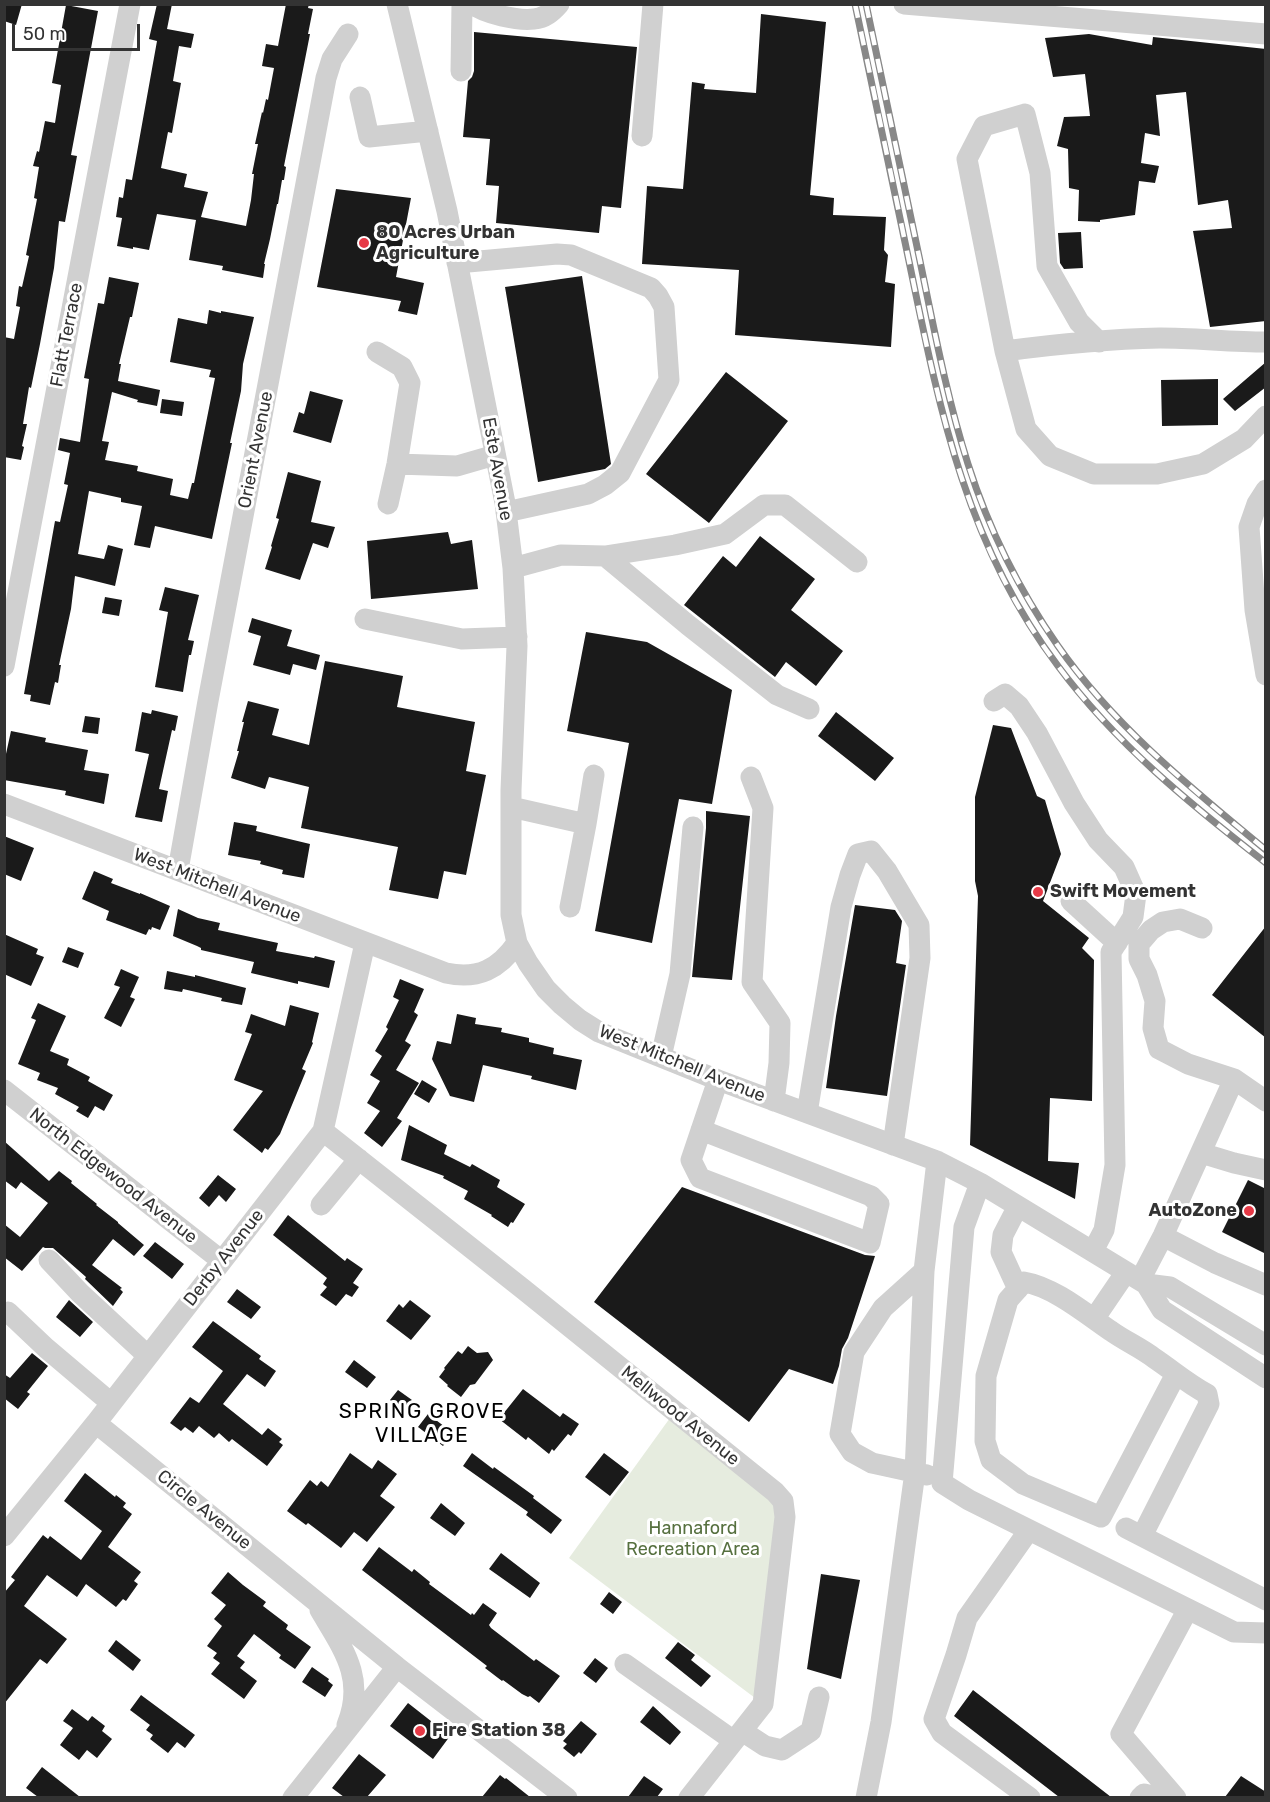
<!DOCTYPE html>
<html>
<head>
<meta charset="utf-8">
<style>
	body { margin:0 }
	#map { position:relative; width:1270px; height:1802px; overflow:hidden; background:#fff; font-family:Rubik,sans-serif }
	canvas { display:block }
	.frame { position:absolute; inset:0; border:6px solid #333; pointer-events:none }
	.scale { position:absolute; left:12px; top:24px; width:128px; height:27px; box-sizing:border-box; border:3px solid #333; border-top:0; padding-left:8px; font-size:18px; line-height:21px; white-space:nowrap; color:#333; -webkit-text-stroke:4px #fff; paint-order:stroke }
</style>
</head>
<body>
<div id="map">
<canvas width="1270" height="1802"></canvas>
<div class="frame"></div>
<div class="scale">50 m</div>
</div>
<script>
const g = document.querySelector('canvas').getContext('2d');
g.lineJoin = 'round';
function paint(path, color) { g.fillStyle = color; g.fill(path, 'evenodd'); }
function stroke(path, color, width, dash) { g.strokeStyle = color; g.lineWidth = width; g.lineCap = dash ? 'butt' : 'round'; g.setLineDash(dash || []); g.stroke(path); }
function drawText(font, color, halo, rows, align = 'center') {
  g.font = font + ' Rubik,sans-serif'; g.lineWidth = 6; g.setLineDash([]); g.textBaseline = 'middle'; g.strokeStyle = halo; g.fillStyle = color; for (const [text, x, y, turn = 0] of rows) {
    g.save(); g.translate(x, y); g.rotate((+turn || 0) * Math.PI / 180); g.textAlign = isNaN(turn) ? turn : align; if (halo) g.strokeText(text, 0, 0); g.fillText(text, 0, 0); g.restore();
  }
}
paint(new Path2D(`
	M675 1411 783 1501 763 1704 569 1558Z`), '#e6ecdf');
paint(new Path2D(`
	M4 4H22L16 25 4 21Z
	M157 4H172L167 29 194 34 191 48 179 46 173 81 181 83 172 133 168 132 161 168 187 174 184 187 208 192 201 217 246 226 251 200 254 174H252L258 144H255L262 112 263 113 266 99 268 100 274 68 262 66 266 44 278 46 286 4H309L308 8 313 9 308 34H310L284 166 286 167 284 180H282L278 204H277L270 239 264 264H265L263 278 222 270 223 266 189 260 196 220 157 214 149 250 133 247V249L117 246 122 218 116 217 119 197 123 198 126 179 132 180 157 41 149 39Z
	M66 5 98 11 71 155 77 156 65 222 59 221 54 268 40 344 31 388 29 387 23 424H27L22 446 24 447 21 460 4 457V337L14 339 20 307 16 306 19 286 22 287 29 256 26 255 37 199 34 198 39 167 33 166 37 151 39 152 45 121 55 123 61 85 52 83Z
	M761 14 826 22 810 195 834 198 833 215 886 217 884 250 888 255 885 282 895 284 891 347 735 335 739 270 642 264 647 186 683 189 692 82 705 84 704 89 756 93Z
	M474 32 637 47 621 208 602 206 599 233 496 223 499 186 486 185 490 139 463 137 468 81 472 77 474 71Z
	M1089 34 1152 45 1153 37 1266 49V321L1210 327 1193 231 1232 228 1228 200 1198 205 1186 92 1156 95 1160 136 1145 133 1141 163 1159 166 1155 183 1139 181 1135 215 1100 220V222L1078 221 1079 190 1069 188 1068 149 1057 146 1064 117 1090 116 1085 74 1053 77 1045 38Z
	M336 189 411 198 396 277 424 283 417 315 398 311 401 301 317 287Z
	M1081 232 1083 268 1064 269 1060 263 1058 233Z
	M582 276 611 464 605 469 538 482 505 287Z
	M109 277 139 283 132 317H130L119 364H121L118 381 160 390 157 406 137 402 138 400 112 392 102 441 109 442 105 460 138 466 137 471 173 479 170 495 188 499 192 483H194L215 378 209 377 211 370 170 362 178 318 207 324 209 310 221 313V311L254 317 243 364 241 391 230 443H232L212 539 155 526 150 548 134 545 142 506 121 502V498L89 491 78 554 104 559 108 545 123 549 115 586 75 576 71 609 59 665H61L58 683 55 682 50 705 30 701 31 695 24 694 55 521 60 522 68 485 64 484 70 453 58 450 60 438 80 442 89 379 84 378 98 303 104 304Z
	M1266 362V387L1235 411 1223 399Z
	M726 372 788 421 709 523 646 474Z
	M1218 379V425L1162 426 1161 380Z
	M310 391 343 400 331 443 293 432 299 412 304 414Z
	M162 399 184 402 182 416 160 413Z
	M288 472 321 481 311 522 335 527 328 548 313 543 300 580 265 569 272 547 271 546 279 519 276 518Z
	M448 532 451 544 472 540 478 589 371 599 367 541Z
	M760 536 815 579 791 610 843 651 816 686 786 662 775 677 684 605 723 556 736 567Z
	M165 587 199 595 188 640 194 641 191 655H189L183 692 155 687 168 612 159 610Z
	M105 597 122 600 119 616 102 613Z
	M252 618 292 630 287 646 320 655 316 670 293 664 290 675 253 665 261 636 248 632Z
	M586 632 647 642 732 690 712 804 679 799 652 943 595 931 629 743 567 731Z
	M325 661 403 676 397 707 475 722 466 771 486 775 466 875 444 871 438 899 389 890 398 847 301 828 309 787 269 777 265 789 231 778 239 751H237L244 722H242L248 701 279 709 272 735 309 745Z
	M152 710 178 716 175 731 172 730 159 789 168 791 162 822 135 817 149 754 135 751 142 712 151 714Z
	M836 712 894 758 875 781 818 736Z
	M85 716 100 718 98 734 82 732Z
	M993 725 1011 728 1037 796 1045 800 1061 854 1043 901 1089 938 1082 948 1094 960 1092 1101 1050 1098 1048 1161 1079 1163 1075 1199 970 1145 978 896 975 881V797Z
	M11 731 46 738 45 742 88 750 84 770 109 774 104 804 65 795 66 791 4 780V763Z
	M706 811 750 816 732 980 692 977 706 828Z
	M234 822 257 826 256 831 310 844 304 878 282 874 283 870 260 864 261 861 228 855Z
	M4 836 34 848 21 881 4 874Z
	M94 871 113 879 111 883 140 894V893L170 906 160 930 152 927 151 930 149 929 146 935 106 920 109 911 82 899Z
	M855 905 895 910 902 921 896 963 906 965 887 1096 826 1088 836 1016Z
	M178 909 198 918 220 923 218 930 278 943 276 951 314 958 315 956 335 961 329 988 298 981V984L251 973 254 962 201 950V948L197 946 173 936Z
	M1266 926V1038L1212 995Z
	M4 934 38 949 36 954 44 957 31 986 4 974Z
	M68 947 84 953 78 968 62 962Z
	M121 969 139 977 130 997 135 999 121 1027 104 1018 120 987 114 985Z
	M167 971 195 977V975L246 988 242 1005 221 1001 222 998 183 989 182 992 164 989Z
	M400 979 424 989 414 1012 418 1015 405 1041 411 1045 396 1070 419 1083 397 1118 402 1121 382 1147 364 1133 380 1111 367 1103 380 1081 370 1075 382 1056 375 1051 388 1029 386 1027 399 1000 393 997Z
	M38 1003 66 1016 50 1051 69 1059 67 1065 90 1077 88 1081 113 1095 104 1111 95 1106 88 1118 76 1111 79 1107 55 1094 58 1088 37 1080 40 1073 18 1064 36 1020 31 1018Z
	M290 1005 319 1013 312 1042 313 1043 302 1069 306 1071 280 1134 268 1150 265 1148 262 1153 233 1130 263 1091 234 1080 252 1034 245 1032 251 1014 285 1026Z
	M457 1014 476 1018 475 1024 502 1028 501 1032 529 1038V1042L554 1048 553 1054 582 1060 576 1090 531 1079 532 1076 527 1075 483 1065 474 1102 450 1096 432 1059 437 1041 451 1044Z
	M422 1080 437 1089 429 1103 414 1094Z
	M409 1125 447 1145 444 1154 470 1167 472 1164 500 1180 497 1187 525 1204 513 1223 511 1222 508 1227 491 1216 492 1215 464 1199 468 1191 443 1178 444 1176 401 1160Z
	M4 1141 49 1181 59 1171 72 1181 71 1183 97 1204 96 1205 118 1222V1223L144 1245 134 1256 113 1239 92 1265 122 1288 120 1289 123 1292 113 1306 85 1279 86 1277 53 1248H45L43 1247 22 1271 4 1257V1224L20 1237 48 1203 21 1182 16 1189 4 1180Z
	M218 1175 236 1189 226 1202 219 1195 209 1207 199 1198Z
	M1248 1180 1266 1189V1254L1222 1232Z
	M682 1187 865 1255 875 1256 848 1338 842 1349 839 1366 833 1384 789 1369 749 1422 594 1302Z
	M288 1215 345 1261 347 1258 363 1269 353 1283 359 1287 352 1297 346 1294 336 1306 320 1295 327 1287 323 1284 327 1278 273 1235Z
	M155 1242 184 1264 172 1279 143 1256Z
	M237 1289 261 1307 251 1319 227 1302Z
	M69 1300 93 1322 80 1337 56 1317Z
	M410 1300 431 1316 411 1340 386 1321 399 1304 403 1308Z
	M213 1321 261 1356 259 1359 276 1371 265 1387 247 1374 223 1404 262 1435 268 1428 282 1439 279 1442 283 1445 267 1466 232 1439 229 1442 219 1433 214 1438 199 1426 193 1433 185 1427 181 1431 170 1423 190 1397 199 1403 223 1371 192 1347Z
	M468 1346 477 1353 488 1352 493 1360 475 1384 470 1385 461 1397 447 1386 448 1385 439 1377 445 1369 444 1368 458 1351 462 1354Z
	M32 1353 48 1366 27 1392 30 1394 18 1409 4 1398V1374L10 1378Z
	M354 1360 376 1377 367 1388 345 1372Z
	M523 1389 560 1417 563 1413 579 1424 571 1436 568 1434 554 1451 552 1449 549 1454 528 1437 526 1440 499 1419Z
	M398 1390 412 1400 404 1410 390 1400Z
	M428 1414 453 1433 443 1446 418 1427Z
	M350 1453 372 1469 378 1460 397 1474 380 1496 395 1507 367 1542 354 1532 341 1548 308 1523 306 1525 287 1511 310 1480 317 1486 321 1481 328 1487Z
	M472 1453 493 1469 494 1467 534 1496 533 1498 562 1520 551 1534 526 1515 528 1512 463 1466Z
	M604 1453 629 1472 610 1496 585 1477Z
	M85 1473 115 1497 116 1495 126 1503 123 1507 132 1514 108 1547 141 1572 134 1581 138 1584 126 1601 123 1599 116 1607 86 1584 77 1597 47 1575 24 1606 67 1639 47 1664 40 1659 4 1704V1593L15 1580 11 1577 43 1535 48 1539 50 1536 81 1560 89 1549 102 1531 64 1501Z
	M441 1503 465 1523 455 1536 430 1518Z
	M379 1547 412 1572 414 1569 430 1582 429 1584 471 1615 472 1613 474 1615 483 1603 497 1613 489 1625 491 1628 534 1661 536 1659 560 1676 539 1703 530 1696 528 1697 522 1694 503 1680 502 1681 485 1668 487 1666 362 1570Z
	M501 1553 540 1583 530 1598 489 1569Z
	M228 1572 243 1585 266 1602 263 1606 288 1625 286 1629 311 1647 295 1669 279 1658 281 1655 254 1634 237 1656 245 1662 240 1668 257 1681 244 1699 211 1674 220 1663 213 1658 217 1653 207 1646 222 1626 214 1619 226 1605 211 1593Z
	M821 1574 860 1580 841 1679 807 1669Z
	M609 1592 622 1602 613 1614 600 1604Z
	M116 1640 141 1660 133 1671 108 1651Z
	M678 1642 695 1655 691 1660 711 1676 701 1687 665 1658Z
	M595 1658 608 1668 596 1683 583 1673Z
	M312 1667 329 1679 328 1681 333 1685 325 1697 302 1682Z
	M973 1690 1111 1797H1059L954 1716Z
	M141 1695 195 1735 185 1748 177 1742 168 1753 150 1739 153 1735 146 1730 150 1725 130 1710Z
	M408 1703 450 1736 433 1759 390 1726Z
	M653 1706 681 1732 670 1745 640 1722Z
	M72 1709 88 1721 92 1716 105 1726 102 1731 112 1739 97 1758 87 1750 79 1760 60 1745 73 1728 63 1721Z
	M581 1721 597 1734 581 1754 579 1752 574 1757 563 1748 567 1744 563 1741Z
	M359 1754 386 1775 367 1797H344L332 1788Z
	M42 1767 80 1797H38L26 1788Z
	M500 1775 505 1779 506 1778 530 1797H482Z
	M644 1776 663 1789 657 1797H628Z
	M1241 1776 1266 1792V1797H1225Z`), '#1a1a1a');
stroke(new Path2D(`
	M397 4 447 211 505 503 513 568 517 646 511 790V915L517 943 528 963 546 989 562 1005 580 1020 599 1032 718 1080 937 1161 980 1183 1146 1284 1170 1287 1266 1345
	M472 4C485 14 518 21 534 19 545 18 552 12 559 4
	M904 4 1266 34
	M461 71 462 4
	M360 97 369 137 428 131
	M642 136 653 4
	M457 263 557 254 571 255 651 288 658 296 664 307 669 380 620 473 605 485 588 494 506 512
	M1099 342 1079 322 1047 266 1040 173 1025 114 984 126 967 159 1005 351 1026 429 1050 456 1094 474H1157L1203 464 1244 439 1266 416
	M1005 351C1057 344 1108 339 1160 338 1195 338 1230 342 1266 342
	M377 352 402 367 410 383 397 464 388 504
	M397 464 457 466 495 455
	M1266 490 1257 504 1249 527 1255 610 1266 675
	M605 556 675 545 725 534 764 505H785L857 562
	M513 568 561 555 605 556 688 625 777 695 809 709
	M365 619 462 639 517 637
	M4 666 130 4
	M994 701 1005 694 1019 706 1037 733 1074 803 1098 840 1124 867 1136 894 1133 917 1111 952 1115 1165 1104 1230 1093 1251
	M751 777 763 808 752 982 780 1023 779 1063 774 1101
	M4 804 446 973C478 980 499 969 517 943
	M511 807 586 824 570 907
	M586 824 594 775
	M178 870 208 701 326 78 332 59 348 34
	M1071 901 1117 943
	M1202 928 1180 919 1163 922 1151 930 1139 944V959L1147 975 1155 1001 1153 1028 1159 1049 1188 1064 1234 1079 1266 1101
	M661 1057 680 974 693 827
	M4 1090 222 1261
	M807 1113 841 907 850 875 858 854 871 851 887 871 919 925 920 958 893 1145
	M701 1130 871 1196 879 1204 870 1243 700 1178 691 1160 718 1080
	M323 1131 523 1289 775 1492 783 1501 785 1517 763 1704 689 1798
	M1201 1153 1234 1163 1266 1170
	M980 1183 964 1227 942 1483 969 1500 1234 1632 1266 1633
	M321 1205 359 1159
	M1163 1236 1215 1263 1266 1285
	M49 1260 80 1293 148 1356
	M1140 1280 1163 1236 1234 1079
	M1146 1284 1162 1310 1266 1378
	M1018 1289 1001 1252 1003 1235 1018 1206
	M8 1312 46 1348 111 1403
	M1094 1319 1126 1272
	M96 1423 397 1667 567 1798
	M927 1475 872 1463 852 1452 840 1434 854 1352 883 1308 924 1271 937 1161
	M1126 1528 1266 1600
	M1029 1530 967 1618 956 1655 934 1719 942 1733 1030 1798
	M4 1536 96 1423 323 1131 365 943
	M1142 1536 1209 1404 1207 1394C1188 1384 1172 1370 1154 1358 1141 1348 1125 1341 1111 1331 1086 1314 1054 1287 1024 1282L1008 1300 986 1376 985 1441 991 1460 1023 1484 1101 1517 1176 1374
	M320 1610C343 1649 366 1678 347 1725
	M625 1664 734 1741
	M742 1731 765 1746 782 1750 811 1731 819 1697
	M293 1798 397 1667
	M866 1798 881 1722 915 1472 924 1271
	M1140 1798 1144 1794 1160 1798
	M1176 1798 1121 1734 1188 1609`), '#d0d0d0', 21);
const rail = new Path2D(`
	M855 4C874 92 892 179 910 266 940 412 966 544 1058 666 1116 744 1190 804 1266 863
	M866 4C884 90 902 176 920 261 934 329 947 398 968 464 989 530 1019 590 1058 646 1114 726 1191 788 1266 850`);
stroke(rail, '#888', 7);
stroke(rail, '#fff', 4.5, [14]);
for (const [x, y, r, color] of [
	[364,243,6,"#e63946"],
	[1038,892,6,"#e63946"],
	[1249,1211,6,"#e63946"],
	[420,1731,6,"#e63946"]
]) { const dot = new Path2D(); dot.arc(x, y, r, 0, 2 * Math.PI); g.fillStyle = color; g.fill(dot); stroke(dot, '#fff', 2); }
drawText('bold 18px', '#333', '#fff', [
	["80 Acres Urban",376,233],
	["Agriculture",376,254],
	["Swift Movement",1050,892],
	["AutoZone",1237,1211,"right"],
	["Fire Station 38",432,1731]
], 'left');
drawText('18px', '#333', '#fff', [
	["Flatt Terrace",67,335,-79],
	["Orient Avenue",256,450,-79],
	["Este Avenue",497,469,80],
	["West Mitchell Avenue",217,886,21],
	["West Mitchell Avenue",682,1064,22],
	["North Edgewood Avenue",113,1176,38],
	["Derby Avenue",224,1258,-52],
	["Mellwood Avenue",680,1416,39],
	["Circle Avenue",204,1510,39]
]);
drawText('18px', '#56703f', '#fff', [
	["Hannaford",693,1529],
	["Recreation Area",693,1550]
]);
g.letterSpacing = '1.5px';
drawText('21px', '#000', '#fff', [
	["SPRING GROVE",422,1412],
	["VILLAGE",422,1436]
]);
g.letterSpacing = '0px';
</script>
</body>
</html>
